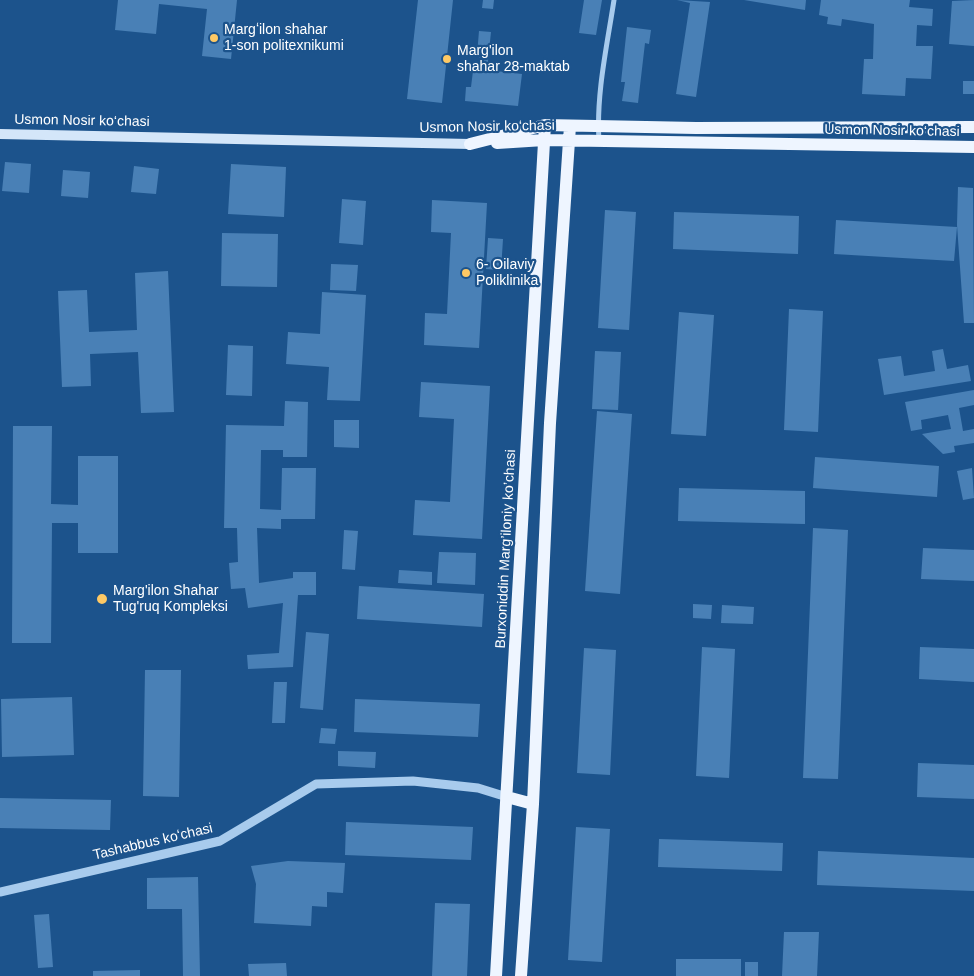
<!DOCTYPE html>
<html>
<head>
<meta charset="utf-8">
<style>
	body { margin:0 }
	canvas { display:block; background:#1c538c }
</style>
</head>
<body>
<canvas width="974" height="976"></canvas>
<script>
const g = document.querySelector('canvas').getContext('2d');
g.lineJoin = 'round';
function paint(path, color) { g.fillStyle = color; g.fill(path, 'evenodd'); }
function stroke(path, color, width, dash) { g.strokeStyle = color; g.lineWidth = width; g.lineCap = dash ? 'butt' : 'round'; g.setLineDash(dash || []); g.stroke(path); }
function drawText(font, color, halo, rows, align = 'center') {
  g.font = font + ' Arial,sans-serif'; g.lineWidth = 4.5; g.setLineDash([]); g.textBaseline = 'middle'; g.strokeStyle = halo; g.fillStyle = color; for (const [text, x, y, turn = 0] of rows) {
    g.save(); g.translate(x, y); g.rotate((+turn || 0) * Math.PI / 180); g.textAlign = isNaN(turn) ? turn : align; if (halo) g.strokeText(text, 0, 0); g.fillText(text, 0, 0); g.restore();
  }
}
paint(new Path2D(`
	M118 0H237L231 59 202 56 207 9 159 4 156 34 115 30Z
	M418 0H453L442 103 407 99Z
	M483 0H494L493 9 482 8Z
	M584 0H602L596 35 579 33Z
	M677 0 710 2 696 97 676 94 690 3Z
	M744 0H806L805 10Z
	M821 0H910L909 7 933 9 932 26 917 25 916 46H933L931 79 906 78 905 96 862 94 864 59H873L874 24 842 19 841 26 827 24 828 17 819 15Z
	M974 0V46L949 44 952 1Z
	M627 27 651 30 649 44 645 43 638 103 622 101 625 82H621Z
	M479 31 491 32 487 70 522 74 518 106 465 101 466 87H471L474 63H479L480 55H477Z
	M963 81H974V94H963Z
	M5 162 31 164 29 193 2 191Z
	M231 164 286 167 284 217 228 214Z
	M134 166 159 169 156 194 131 192Z
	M63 170 90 172 88 198 61 196Z
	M958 187 973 188 974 323H964L957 225Z
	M342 199 366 201 363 245 339 243Z
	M432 200 487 203 479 348 424 345 425 313 447 314 451 233 431 232Z
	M605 210 636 212 629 330 598 328Z
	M674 212 799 216 798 254 673 249Z
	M836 220 957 227 954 261 834 254Z
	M222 233 278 234 277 287 221 286Z
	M488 238 503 239 501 270 486 269Z
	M331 264 358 265 356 291 330 290Z
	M168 271 174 412 141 413 138 352 90 354 91 386 62 387 58 291 87 290 89 332 137 330 135 273Z
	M322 292 366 295 360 401 327 400 329 367 286 364 288 332 320 334Z
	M789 309 823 311 818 432 784 430Z
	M679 312 714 315 706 436 671 434Z
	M228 345 253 346 252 396 226 395Z
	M943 349 947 369 968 365 971 381 884 395 878 359 901 356 904 376 935 371 932 351Z
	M595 351 621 352 618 410 592 409Z
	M421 382 490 386 482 539 413 535 415 500 450 502 454 419 419 417Z
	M974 390V405L959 408 963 431 974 429V443L954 446 955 452 943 454 922 434 951 429 948 415 921 420 922 429 911 431 905 402Z
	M285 401 308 402 307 457H283V450H261L260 509 281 510 282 468H316L315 519H281V529L257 528 259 583 293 578V572H316V595H298L293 667 248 669 247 655 279 653 283 603 248 608 245 588 231 589 229 563 238 562 237 528H224L226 425 284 426Z
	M597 411 632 414 620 594 585 591Z
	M334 420H359V448L334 447Z
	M13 426H52L51 504 78 505V456H118V553H78V523H52L51 643H12Z
	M815 457 939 466 937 497 813 488Z
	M972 468 974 498 963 500 957 471Z
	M679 488 805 491V524L678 521Z
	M813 528 848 530 838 779 803 778Z
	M344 530 358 531 355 570 342 569Z
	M923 548 974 550V581L921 579Z
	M439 552 476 553 475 585 437 583Z
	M399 570 432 572V585L398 583Z
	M359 586 484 594 482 627 357 619Z
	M693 604 712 605 711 619 693 618Z
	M722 605 754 607 753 624 721 623Z
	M306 632 329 634 323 710 300 708Z
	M702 647 735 649 729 778 696 776Z
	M920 647 974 649V682L919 679Z
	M584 648 616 650 610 775 577 773Z
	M145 670H181L179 797 143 796Z
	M274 682H287L285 723H272Z
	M72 697 74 755 2 757 1 699Z
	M355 699 480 704 478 737 354 732Z
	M321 728 337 729 335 744 319 743Z
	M338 751 376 752 375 768 338 766Z
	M918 763 974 765V799L917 797Z
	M0 798 111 800 110 830 0 828Z
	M346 822 473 827 471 860 345 855Z
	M576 827 610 829 602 962 568 960Z
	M659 839 783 843 782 871 658 867Z
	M818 851 974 858V891L817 885Z
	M288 861 345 863 343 893 327 892V907L312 906 311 926 254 923 256 884 251 866Z
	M198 877 200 976H183L182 909H147V878Z
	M435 903 470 904 467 976H432Z
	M49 914 53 967 38 968 34 915Z
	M784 932H819L817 976H782Z
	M676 959H741V976H676Z
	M745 962H758V976H745Z
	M286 963 287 976H249L248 964Z
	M140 970V976H93V971Z`), '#4980b6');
stroke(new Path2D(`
	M599 141C596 94 607 46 614 0`), '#a8cbed', 5);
stroke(new Path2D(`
	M0 892 220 841 316 784 413 781 478 788 507 797`), '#a8cbed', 9);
stroke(new Path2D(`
	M0 134 470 144`), '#d4e6f9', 10);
stroke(new Path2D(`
	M497 143 544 140 974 147
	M470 144 545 125 696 128 974 127
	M507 797 533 804
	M496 976 545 125
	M521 976 533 804 550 423 570 126`), '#eef5ff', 12);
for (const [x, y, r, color] of [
	[214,38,5,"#fec965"],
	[447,59,5,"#fec965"],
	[466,273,5,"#fec965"],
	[102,599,6,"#fec965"]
]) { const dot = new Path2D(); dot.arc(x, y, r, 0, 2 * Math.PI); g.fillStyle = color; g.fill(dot); stroke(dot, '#1c538c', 2); }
drawText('14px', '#fff', '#1c538c', [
	["Margʻilon shahar",224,30],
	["1-son politexnikumi",224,46],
	["Marg'ilon",457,51],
	["shahar 28-maktab",457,67],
	["6- Oilaviy",476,265],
	["Poliklinika",476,281],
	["Marg'ilon Shahar",113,591],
	["Tug'ruq Kompleksi",113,607]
], 'left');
drawText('14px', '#fff', '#1c538c', [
	["Usmon Nosir ko‘chasi",82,121,1],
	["Usmon Nosir ko‘chasi",487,127,-1],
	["Usmon Nosir ko‘chasi",892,131,1],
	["Burxoniddin Marg’iloniy ko’chasi",506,549,-87],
	["Tashabbus koʻchasi",153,842,-13]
]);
</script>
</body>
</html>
